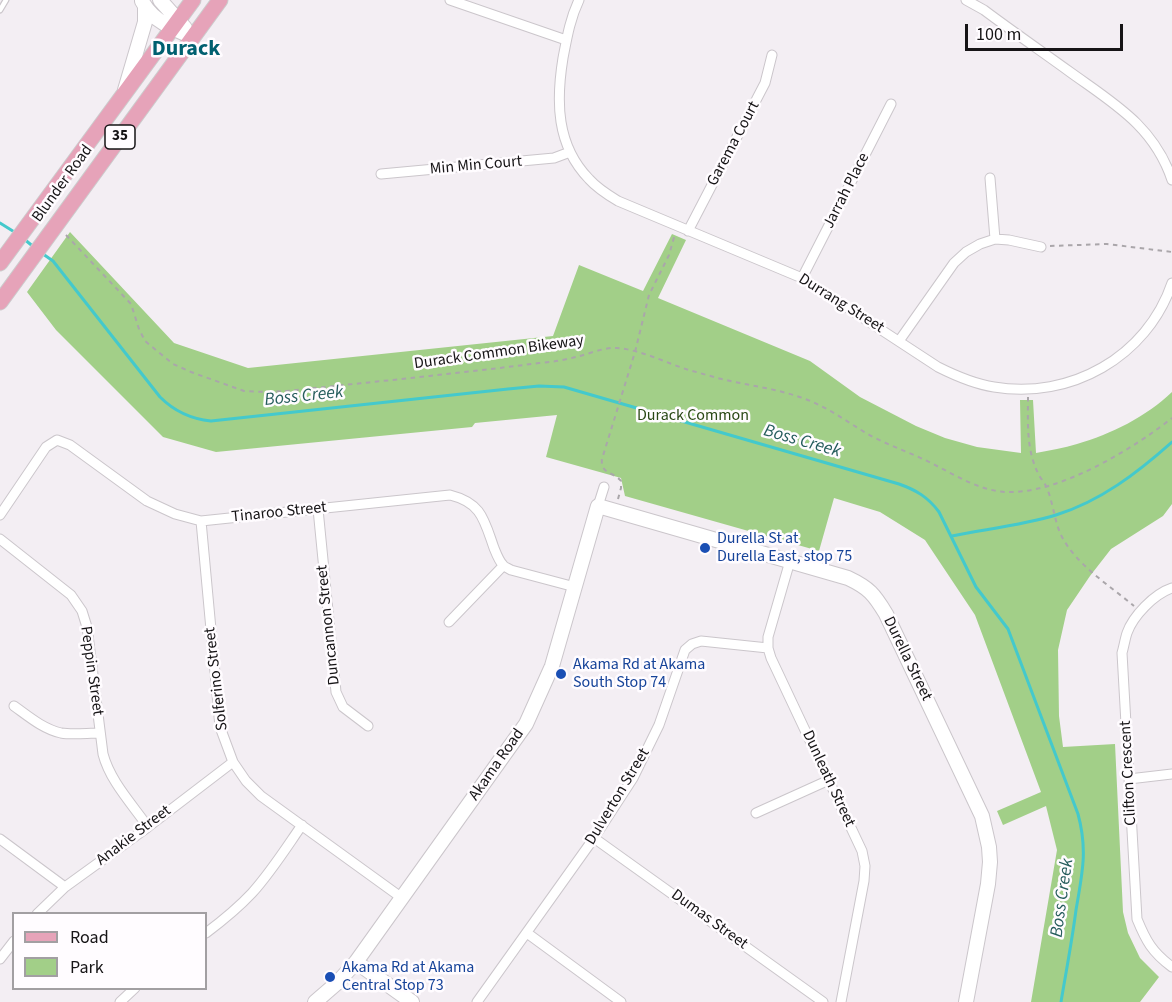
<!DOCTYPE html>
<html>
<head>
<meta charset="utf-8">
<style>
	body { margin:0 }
	#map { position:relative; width:1172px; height:1002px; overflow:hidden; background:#f3eef3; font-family:"Source Sans 3",sans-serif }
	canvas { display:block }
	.legend { position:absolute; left:12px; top:912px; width:195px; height:78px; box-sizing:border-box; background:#fffcff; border:2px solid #a29fa2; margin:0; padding:8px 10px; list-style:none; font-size:18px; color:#161416 }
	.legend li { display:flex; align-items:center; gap:12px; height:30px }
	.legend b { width:30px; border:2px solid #a29fa2 }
	.scale { position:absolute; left:965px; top:24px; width:158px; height:27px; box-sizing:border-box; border:3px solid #161416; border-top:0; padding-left:8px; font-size:18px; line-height:21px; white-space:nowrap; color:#161416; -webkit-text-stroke:4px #fffcff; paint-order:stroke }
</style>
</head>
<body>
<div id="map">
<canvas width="1172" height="1002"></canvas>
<ul class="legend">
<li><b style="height:8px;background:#e6a3b9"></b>Road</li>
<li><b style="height:16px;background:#a2cf88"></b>Park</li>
</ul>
<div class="scale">100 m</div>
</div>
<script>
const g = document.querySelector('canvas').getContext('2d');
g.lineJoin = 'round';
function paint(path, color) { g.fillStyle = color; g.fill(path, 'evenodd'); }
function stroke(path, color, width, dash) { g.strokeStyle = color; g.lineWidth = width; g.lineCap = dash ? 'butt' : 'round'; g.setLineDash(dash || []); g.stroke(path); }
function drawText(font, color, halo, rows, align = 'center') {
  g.font = font + ' "Source Sans 3",sans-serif'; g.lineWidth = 5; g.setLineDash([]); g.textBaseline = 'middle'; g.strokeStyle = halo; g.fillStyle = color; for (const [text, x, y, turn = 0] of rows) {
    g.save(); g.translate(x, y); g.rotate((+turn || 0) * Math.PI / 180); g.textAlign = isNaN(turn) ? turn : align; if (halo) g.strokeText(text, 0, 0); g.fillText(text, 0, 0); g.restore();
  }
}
paint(new Path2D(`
	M70 232 174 343 248 368 553 336 579 265 643 291 672 234 686 240 658 298 810 361 860 397 916 426 945 438 977 447 1021 453 1020 400H1033L1036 453C1050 450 1064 448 1077 444 1111 434 1146 417 1172 392V504L1163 516 1111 549 1090 576 1067 610 1058 650 1059 716 1063 747 1115 744 1123 912 1128 933 1140 958 1159 977 1140 1002H1031L1057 850 1046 806 1003 825 997 811 1041 792 975 615 925 540 880 512 834 498 819 551 625 496 621 478 546 457 557 415 475 423 472 427 216 452 163 437 56 330 27 292Z`), '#a2cf88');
stroke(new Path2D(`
	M0 223 16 233
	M24 239 35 248
	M43 254 53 261 160 397C175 412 191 419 211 421L508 389 539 386 564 387 899 484C916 490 928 497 939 512L976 587 1008 629 1078 814C1088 851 1082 874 1076 910 1072 941 1066 972 1061 1002
	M952 536C987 529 1023 525 1056 515 1101 501 1137 473 1172 442`), '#44c9cc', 3);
const lane = new Path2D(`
	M0 10 6 0`);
const street = new Path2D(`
	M450 0 566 40
	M579 0C570 19 567 37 563 58 556 101 556 145 589 179 597 188 608 195 618 201L802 278 938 367C956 376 974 384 994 387 1070 400 1147 357 1172 283
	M966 0 984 10C1012 31 1041 51 1070 72 1113 103 1154 126 1172 180
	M381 174 554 158 570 152
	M990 178 995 239
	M688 231 765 83 772 55
	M802 278 891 104
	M899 341 954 263 966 252 980 244 995 239 1009 240 1041 247
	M598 506 604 487
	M318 509 336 692 343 707 368 726
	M0 515 46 447 57 440 70 445 147 501 175 514 201 521 450 495C482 503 484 520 494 548 496 553 499 561 503 565 503 566 511 570 511 570L575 587
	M201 521 220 727 233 762 246 781 261 796 402 898
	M0 539 71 595 82 611 87 627 103 754C110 781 132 804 148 827
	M790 561 768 637V648L771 658 862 851 865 866 864 881 841 1002
	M1172 588C1154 594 1133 616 1127 633 1125 639 1124 646 1122 653L1137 919C1146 941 1152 952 1172 967
	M449 622 503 566
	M14 706C28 716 43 729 61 733 73 735 87 733 100 733
	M1129 779 1172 774
	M756 813 829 780
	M594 838 823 1002
	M0 839 65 887
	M37 914 65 887 148 827 233 762
	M206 933C222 921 238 908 252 893 271 872 286 848 302 825
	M527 933 621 1002
	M0 959 14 941
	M120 1002 135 988
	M477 1002 594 838 633 778 659 725 685 650 692 644 701 641 768 648`);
const secondary = new Path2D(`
	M160 0 185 28
	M142 1C152 21 175 30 193 37
	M125 90 145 22V6
	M356 962 412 1002
	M315 1002 337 983 356 962 526 724 552 666 598 506 848 578C869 588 874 594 886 614L982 816 989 847 990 862 988 884 966 1002`);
const primary = new Path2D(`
	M0 263 193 0
	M0 302 220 0`);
stroke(lane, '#cbc6cb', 7);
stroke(street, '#cbc6cb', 11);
stroke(secondary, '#cbc6cb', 16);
stroke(primary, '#cccbcc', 17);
stroke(new Path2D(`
	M66 235 131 304 139 329 145 341 173 364 191 372 244 391 266 392 287 391C371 382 455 374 539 363 552 362 564 360 576 357 589 354 604 347 617 348 642 350 666 363 689 370 704 374 719 379 735 382 764 388 794 392 821 406 839 415 855 427 873 437 893 447 914 454 933 464 957 476 980 491 1007 492 1059 494 1133 449 1172 418
	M1050 246 1107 244 1172 252
	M1028 397C1028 423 1026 451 1039 475 1041 479 1044 482 1046 486 1053 501 1054 520 1061 535 1076 565 1109 585 1134 606
	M618 499 621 488V481C614 472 600 474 602 459L635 352 649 295 669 255 675 234`), '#aaa6aa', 2, [4.5, 4.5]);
stroke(lane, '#fff', 4.5);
stroke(street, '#fff', 9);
stroke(secondary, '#fff', 14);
stroke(primary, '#e6a3b9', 15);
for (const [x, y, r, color] of [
	[705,548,6,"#1a4fb4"],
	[561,674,6,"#1a4fb4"],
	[330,977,6,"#1a4fb4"]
]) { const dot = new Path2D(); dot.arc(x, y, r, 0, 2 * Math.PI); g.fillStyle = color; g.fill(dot); stroke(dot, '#fffcff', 2); }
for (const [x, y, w] of [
	[120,137,30]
]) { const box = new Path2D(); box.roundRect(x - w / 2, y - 12, w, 24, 4.5); g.fillStyle = '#fffcff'; g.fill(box); stroke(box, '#161416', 1.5); }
drawText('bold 15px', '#161416', null, [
	["35",120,137]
]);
drawText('16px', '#161416', '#fffcff', [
	["Garema Court",734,144,-62],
	["Min Min Court",476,166,-5],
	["Blunder Road",63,184,-54],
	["Jarrah Place",847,191,-63],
	["Durrang Street",841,304,32],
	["Durack Common Bikeway",499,353,-8],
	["Tinaroo Street",279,513,-6],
	["Duncannon Street",329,625,-96],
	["Durella Street",907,659,64],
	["Peppin Street",91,671,82],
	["Solferino Street",217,679,-97],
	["Akama Road",497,765,-55],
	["Clifton Crescent",1129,773,-93],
	["Dunleath Street",828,779,65],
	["Dulverton Street",618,797,-59],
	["Anakie Street",134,836,-37],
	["Dumas Street",709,920,36]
]);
drawText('16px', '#2a4815', '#fffcff', [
	["Durack Common",693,416]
]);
drawText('16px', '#164399', '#fffcff', [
	["Durella St at",717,539],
	["Durella East, stop 75",717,557],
	["Akama Rd at Akama",573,665],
	["South Stop 74",573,683],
	["Akama Rd at Akama",342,968],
	["Central Stop 73",342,986]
], 'left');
drawText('italic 18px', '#255c5c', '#fffcff', [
	["Boss Creek",304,397,-6],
	["Boss Creek",802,442,16],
	["Boss Creek",1063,898,-82]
]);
drawText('bold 22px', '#006070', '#fffcff', [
	["Durack",186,50]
]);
</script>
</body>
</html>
